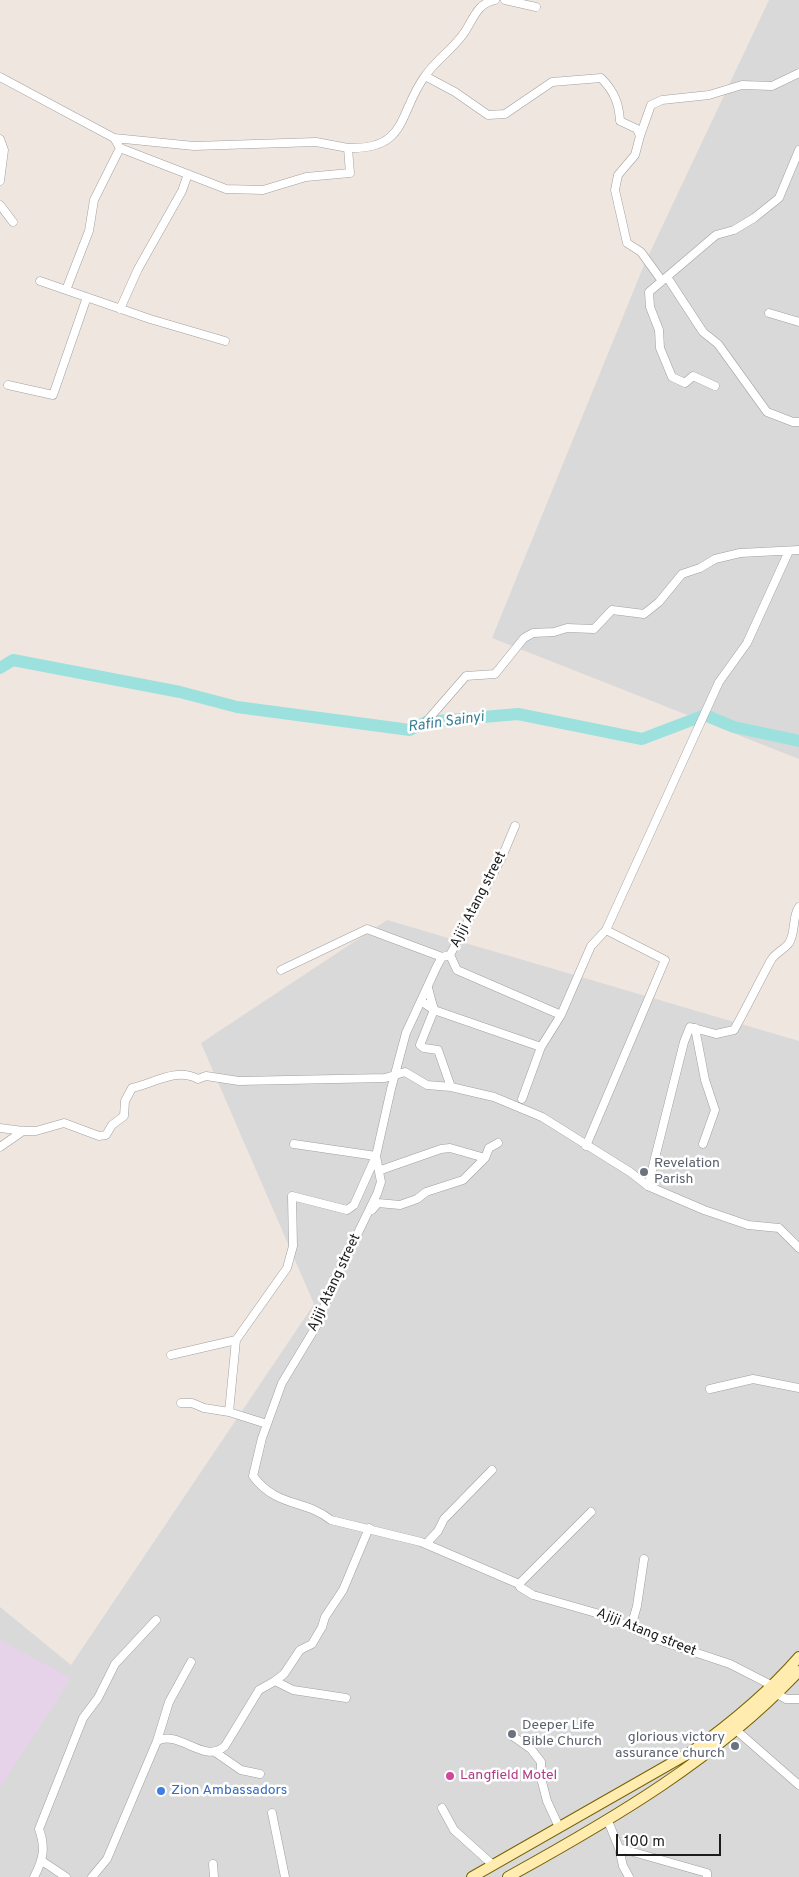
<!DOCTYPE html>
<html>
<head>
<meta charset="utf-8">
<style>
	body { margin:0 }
	#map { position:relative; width:799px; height:1877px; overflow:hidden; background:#efe6e0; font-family:Overpass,sans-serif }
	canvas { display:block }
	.scale { position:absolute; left:616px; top:1834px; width:105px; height:22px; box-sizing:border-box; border:2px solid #1c1c1c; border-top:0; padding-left:6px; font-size:15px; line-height:18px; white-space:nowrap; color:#1c1c1c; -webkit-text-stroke:4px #fff; paint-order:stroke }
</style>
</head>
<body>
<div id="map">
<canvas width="799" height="1877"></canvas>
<div class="scale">100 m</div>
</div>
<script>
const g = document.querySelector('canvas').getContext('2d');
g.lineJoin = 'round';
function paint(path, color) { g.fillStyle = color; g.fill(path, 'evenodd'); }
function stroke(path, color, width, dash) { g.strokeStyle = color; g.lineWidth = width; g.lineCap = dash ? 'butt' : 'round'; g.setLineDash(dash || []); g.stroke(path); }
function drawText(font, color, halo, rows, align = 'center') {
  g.font = font + ' Overpass,sans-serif'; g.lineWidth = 5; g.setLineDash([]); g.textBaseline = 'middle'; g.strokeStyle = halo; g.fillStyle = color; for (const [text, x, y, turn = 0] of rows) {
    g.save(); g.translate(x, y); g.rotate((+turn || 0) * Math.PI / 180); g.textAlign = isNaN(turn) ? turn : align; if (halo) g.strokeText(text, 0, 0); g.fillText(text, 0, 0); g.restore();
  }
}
paint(new Path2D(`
	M769 0H799V759L492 638 644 265Z
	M387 920 799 1041V1877H0V1607L71 1665 314 1304 201 1043Z`), '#dad9d9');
paint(new Path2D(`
	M0 1640 71 1678 0 1788Z`), '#e6d2e9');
stroke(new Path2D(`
	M0 668 13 660 180 692 237 707 410 730 426 722 518 714 642 739 705 715 734 727 799 741`), '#9ce1de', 12);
const minor = new Path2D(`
	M505 0 536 7
	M425 76 455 92 488 115 505 114 552 82 601 78C614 91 619 103 620 121L637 129 640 136 635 155 618 175 615 190 627 243 641 252 662 281
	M0 77 114 138 120 148 226 189 263 190 306 177 350 173 348 148C408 150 398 113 425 76 436 60 453 49 464 33 473 20 477 3 495 0
	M640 136 651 105 662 100 709 95 742 85 772 86 799 73
	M114 138 194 146 316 142 348 148
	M0 139 4 150 0 181
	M0 205 13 222
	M667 277 703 332 718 344 767 412 793 422H799
	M40 281 150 319 225 341
	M66 290 89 231 94 200 120 148
	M120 309 138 269 182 191 188 174
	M769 313 799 322
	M8 385 53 395 87 297
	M715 386 693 376 685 383 672 377 660 348 659 330 650 307 649 292 716 235 734 230 754 218 779 198 799 150
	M426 722 466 676 495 674 524 638 533 633 554 632 567 628 594 629 612 610 644 614 659 602 682 574 700 568 715 559 740 553 799 550
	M515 826 502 857 450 955 442 957 437 966 406 1033 391 1089 376 1156 381 1182 377 1194 333 1284 317 1325 282 1383 262 1438 253 1476C277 1508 305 1499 331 1520L421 1542 519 1584 520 1587 533 1595 603 1615 655 1639 730 1664 773 1686
	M450 955 457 970 561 1015
	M281 970 367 929 442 957
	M428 988 434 1010 420 1045 424 1048 438 1050 451 1087
	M421 1001 434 1010 541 1047
	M695 1028 705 1080 715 1110 703 1144
	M522 1099 541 1047 561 1015 591 946 606 930 719 682 747 643 789 551
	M0 1128 23 1131H36L64 1123 99 1136 106 1135 112 1125 124 1116 125 1101 132 1088C153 1084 176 1067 198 1079L206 1076 239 1081 385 1078 405 1072 427 1085 451 1087 494 1097 542 1117 630 1172 648 1186 704 1210 748 1225 779 1228 799 1248
	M586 1146 665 960 606 930
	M0 1147 23 1131
	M381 1170 441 1149 450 1148 485 1158
	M648 1186 684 1042 690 1027 716 1034 734 1030C747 1007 758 984 770 962 773 954 784 950 789 943 796 932 792 916 799 907
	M372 1210 378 1203 400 1205 417 1199 426 1192 463 1180 485 1158 489 1148 498 1143
	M236 1340 229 1412 267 1424
	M171 1355 236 1340 287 1268 293 1246 292 1196 347 1210 354 1205 376 1156 294 1144
	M710 1389 753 1379 799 1388
	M181 1403H192L204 1408 229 1412
	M426 1544 438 1531 444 1519 492 1470
	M519 1584 591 1512
	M631 1627 637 1606 644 1559
	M275 1681 293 1690 346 1698
	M777 1694 786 1699H799
	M736 1730 799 1785
	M514 1737 531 1749 541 1762V1778L547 1801 559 1827
	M157 1741 169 1702 191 1662
	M215 1752 241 1770 260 1774
	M442 1808 454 1830 493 1865
	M272 1813 285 1877
	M608 1821 619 1848 707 1873V1877
	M619 1848 623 1866 629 1877
	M42 1861 66 1877
	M213 1864 214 1877
	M34 1877C43 1860 46 1848 39 1829L83 1718 98 1698 115 1664 156 1620
	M92 1877 107 1859 157 1741C179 1729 204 1765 225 1746L259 1690 275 1681 284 1674 300 1650 312 1644 322 1627 325 1617 343 1590 369 1528`);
const secondary = new Path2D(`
	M472 1877 691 1752C730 1724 767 1694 799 1657
	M508 1877C613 1819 716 1759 799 1671`);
stroke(minor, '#a0a0a0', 9);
stroke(secondary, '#766200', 12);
stroke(minor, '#fff', 8);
stroke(secondary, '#ffecae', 10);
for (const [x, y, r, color] of [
	[644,1172,5,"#6b7280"],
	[512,1734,5,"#6b7280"],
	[735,1746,5,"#6b7280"],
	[450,1776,5,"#d1479c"],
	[161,1791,5,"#3f7fe0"]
]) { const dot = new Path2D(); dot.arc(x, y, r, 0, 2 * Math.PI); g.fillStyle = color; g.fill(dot); stroke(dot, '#fff', 2); }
drawText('14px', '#1c1c1c', '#fff', [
	["Ajiji Atang street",479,900,-63],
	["Ajiji Atang street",335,1283,-65],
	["Ajiji Atang street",646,1633,22]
]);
drawText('14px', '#5b616d', '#fff', [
	["Revelation",654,1164],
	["Parish",654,1180],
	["Deeper Life",522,1726],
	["Bible Church",522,1742],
	["glorious victory",725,1738,"right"],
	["assurance church",725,1754,"right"]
], 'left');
drawText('14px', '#b23c85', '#fff', [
	["Langfield Motel",460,1776]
], 'left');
drawText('14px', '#366cbe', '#fff', [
	["Zion Ambassadors",171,1791]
], 'left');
drawText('italic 15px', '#377f94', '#fff', [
	["Rafin Sainyi",446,723,-8]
]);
</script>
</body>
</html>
